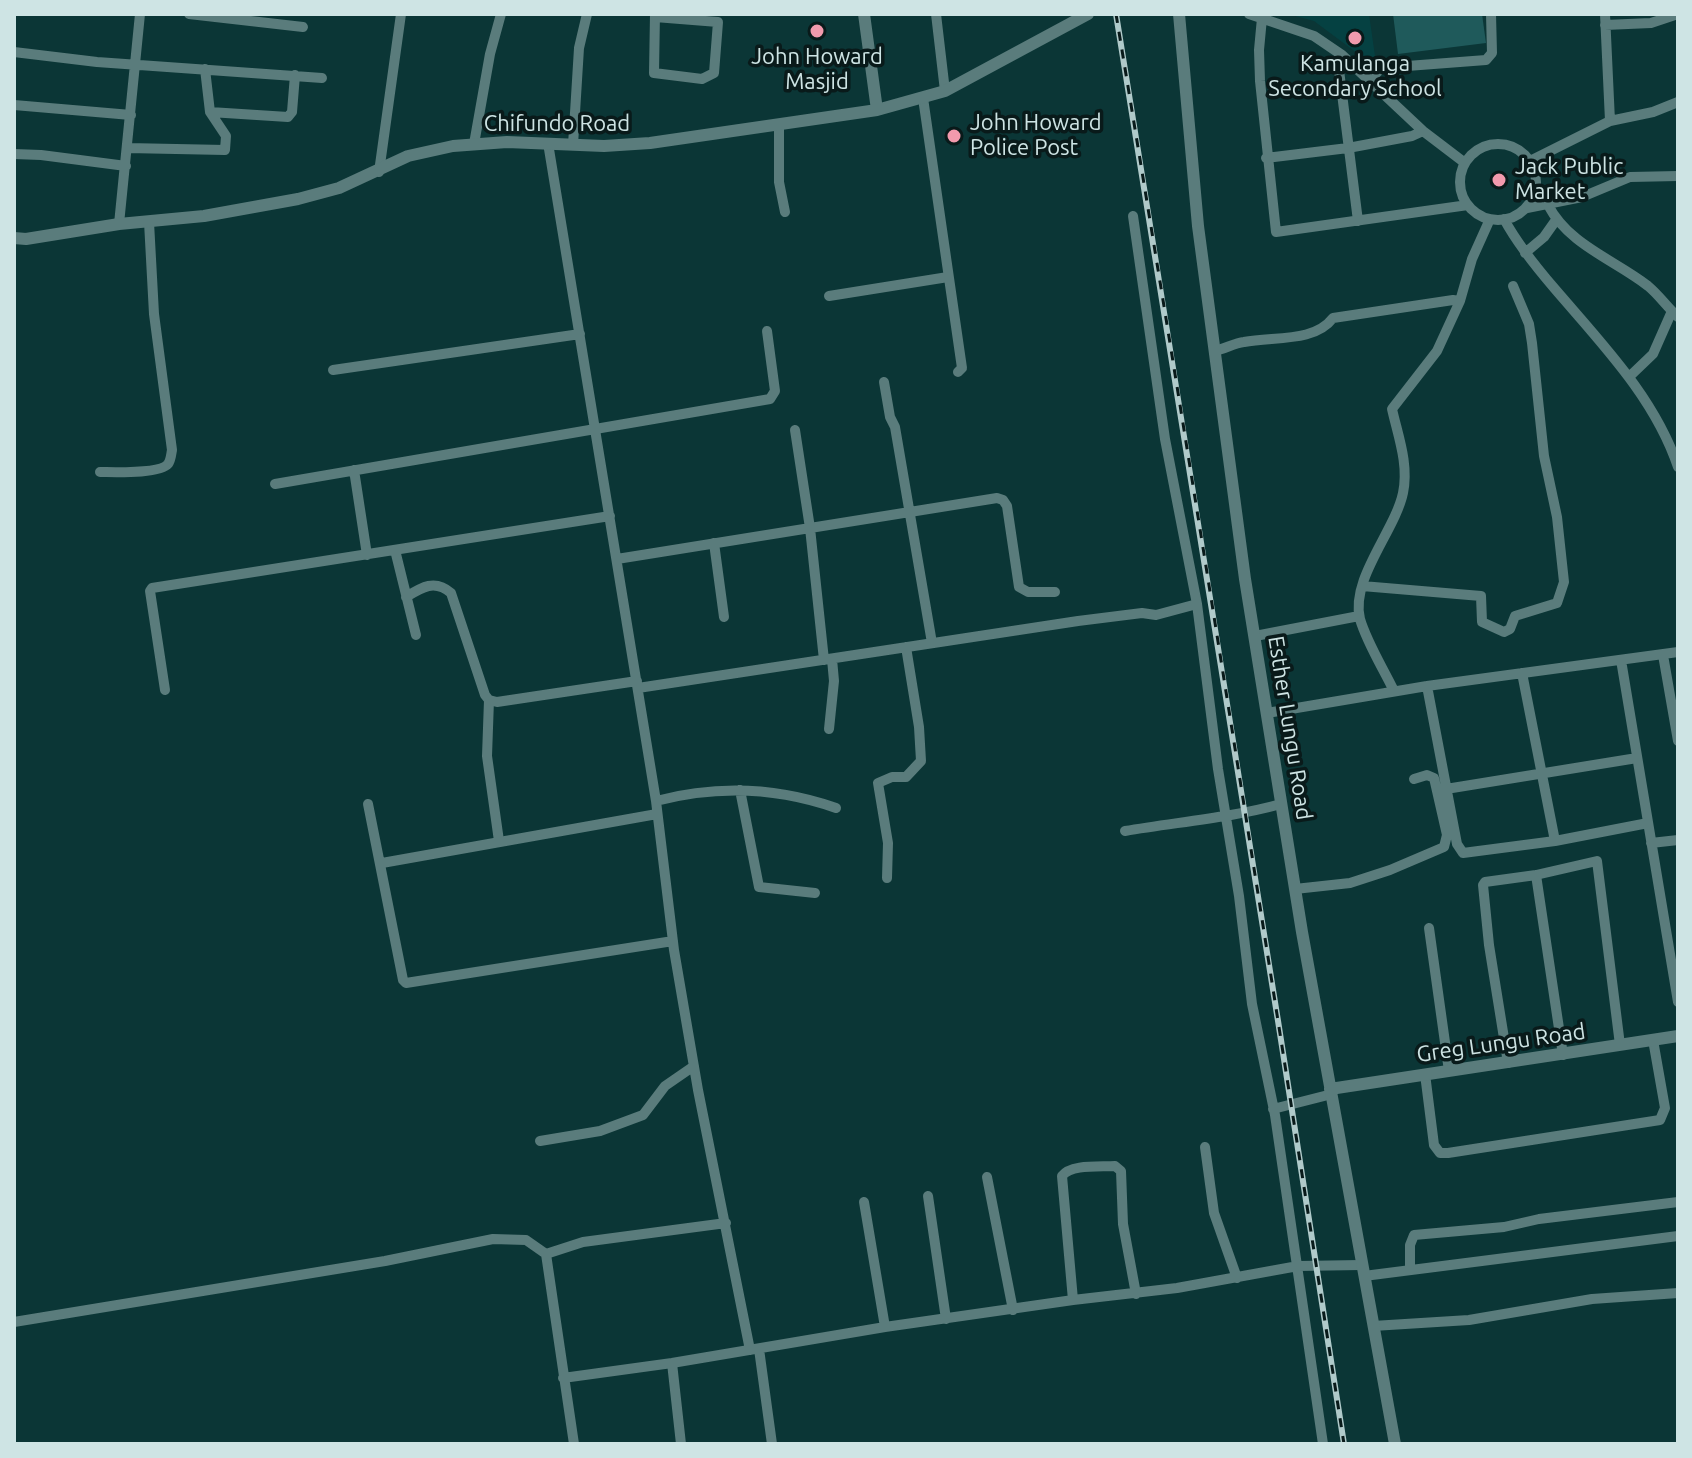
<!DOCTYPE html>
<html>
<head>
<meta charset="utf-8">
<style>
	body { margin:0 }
	#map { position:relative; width:1692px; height:1458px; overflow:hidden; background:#0b3636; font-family:Ubuntu,sans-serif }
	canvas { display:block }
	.frame { position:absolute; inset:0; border:16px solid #cee4e4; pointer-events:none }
</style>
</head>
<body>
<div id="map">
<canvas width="1692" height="1458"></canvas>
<div class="frame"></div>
</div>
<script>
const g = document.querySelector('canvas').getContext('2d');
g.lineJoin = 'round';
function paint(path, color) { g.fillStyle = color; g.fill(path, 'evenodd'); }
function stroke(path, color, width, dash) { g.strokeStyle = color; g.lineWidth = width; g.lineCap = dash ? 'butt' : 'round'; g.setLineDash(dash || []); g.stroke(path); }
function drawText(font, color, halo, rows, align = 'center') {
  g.font = font + ' Ubuntu,sans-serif'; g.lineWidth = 7; g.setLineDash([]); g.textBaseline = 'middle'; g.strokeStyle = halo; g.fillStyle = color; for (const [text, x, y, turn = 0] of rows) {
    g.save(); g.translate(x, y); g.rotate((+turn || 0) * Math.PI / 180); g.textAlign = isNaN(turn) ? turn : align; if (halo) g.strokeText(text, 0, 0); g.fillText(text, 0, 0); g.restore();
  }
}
paint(new Path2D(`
	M1288 14H1369L1375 56 1369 62 1314 21Z`), '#054142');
paint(new Path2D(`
	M1393 14H1482L1486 43 1398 54Z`), '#1f5a5b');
stroke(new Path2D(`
	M189 14 303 27
	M936 14 945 91
	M1249 14 1314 36 1342 55 1423 131 1465 163
	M655 17 718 22 714 73 702 79 654 73 655 14
	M1262 18 1259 50 1260 81 1276 232 1468 205
	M1605 25 1651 23 1678 14
	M14 52 97 62 322 78
	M1342 55 1339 70 1358 221
	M1370 80 1381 68 1486 60 1492 53 1491 14
	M923 98 962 368 958 372
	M14 105 131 115
	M210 112 288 117 292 112 295 75
	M1610 121 1653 112 1678 102
	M779 124V182L785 212
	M548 143 656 801 674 950 698 1090 750 1350
	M474 144 490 54 501 14
	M1460 182a38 38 0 1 1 76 0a38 38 0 1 1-76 0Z
	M573 145 579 48 587 14
	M127 148 225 150 226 136 210 112 205 69
	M14 154 41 155 126 166
	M1266 158 1348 148 1412 136 1423 131
	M1530 161 1610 121 1605 14
	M379 172 401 14
	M1548 205C1569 245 1613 259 1648 286 1659 295 1667 307 1678 317
	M1527 208 1582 197 1630 177 1678 176
	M1133 216 1165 439 1197 604 1218 769 1239 896 1252 1004 1275 1115 1323 1444
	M1504 219C1518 245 1536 267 1555 289 1602 344 1655 398 1678 467
	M119 224 140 14
	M1525 253 1544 237 1556 220
	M829 296 948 277
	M1214 351C1225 349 1234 343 1244 342 1273 336 1314 343 1333 318L1453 300 1460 301
	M333 370 580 334
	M1629 377 1653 354 1672 311
	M884 382 890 417 895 427 932 643
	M795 430 810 528 824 660
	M354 470 367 555
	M100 472C114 472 160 474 168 464 171 460 171 455 172 450L154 314 149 222
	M275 484 770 399 775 391 767 331
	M714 543 724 617
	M395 550 416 635
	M617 559 997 498 1003 500 1007 506 1019 587 1028 592H1055
	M1362 586 1481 596 1482 622 1504 632 1510 629 1515 616 1557 603 1564 582 1557 517 1544 456 1532 343 1529 324 1513 286
	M406 597C422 587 435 579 451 593L485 695 489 700 487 756 499 841
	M1255 636 1359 616
	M1663 655 1678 741
	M1621 660 1678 1002
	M1522 673 1555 841
	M1427 686 1457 844 1463 853 1555 841 1648 823
	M638 688 1078 621 1142 613 1156 615 1197 604
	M165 690 150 591 152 588 610 516
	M1394 691C1383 668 1367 643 1360 619 1350 579 1395 531 1403 493 1409 464 1398 436 1392 409L1437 351 1460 301 1472 259 1490 219
	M489 700 497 702 637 681
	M1267 713 1427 686 1678 652
	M829 729 834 681 832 659
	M1446 789 1637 758
	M740 790 759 887 815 893
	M656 801C717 785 776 787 836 808
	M368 804 403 980 406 983 673 941
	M1125 831C1177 822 1230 818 1281 804
	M1651 843 1678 840
	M382 863 657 814
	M1536 875 1563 1055
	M887 878 888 843 878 783 892 777H906L921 761 919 727 906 647
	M1295 889 1350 883 1390 870 1444 847 1447 835 1434 778 1427 775 1414 779
	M1429 928 1449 1071
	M1508 1063 1489 945 1483 885 1485 882 1536 875 1597 861 1620 1045
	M1425 1074 1434 1145 1440 1153H1448L1660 1120 1665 1108 1653 1040
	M1273 1109 1332 1094
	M540 1141 600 1131 643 1115 665 1086 694 1066
	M1205 1147 1214 1213 1237 1278
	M987 1177 1013 1310
	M928 1196 946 1319
	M864 1202 885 1327
	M546 1254 583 1242 726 1223
	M1410 1269V1245L1414 1235 1504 1227 1539 1219 1678 1202
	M1364 1276 1678 1236
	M1073 1300 1062 1176C1071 1164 1099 1167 1115 1166L1121 1171 1123 1224 1136 1294
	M14 1322 385 1261 493 1239 526 1240 546 1254 574 1444
	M1373 1326 1469 1320 1592 1299 1678 1293
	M759 1349 772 1444
	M672 1363 681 1444
	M563 1378 672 1363 885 1327 1073 1300 1177 1288 1298 1266 1361 1265`), '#5a7c7c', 10);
stroke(new Path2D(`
	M864 14 877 110
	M1179 14 1198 226 1245 579 1302 932 1395 1444
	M14 238 26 239 119 224 204 216 298 199 339 188 408 156 453 146 507 142 604 146 650 143 877 110 945 91 1088 14
	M1330 1089 1678 1036`), '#5a7c7c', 12);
const rail = new Path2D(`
	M1116 14C1195 490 1270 967 1344 1444`);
stroke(rail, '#b0caca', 6);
stroke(rail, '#091a1a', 3, [9]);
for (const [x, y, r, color] of [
	[817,31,8,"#f29aad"],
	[1355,38,8,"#f29aad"],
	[954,136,8,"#f29aad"],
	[1499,180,8,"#f29aad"]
]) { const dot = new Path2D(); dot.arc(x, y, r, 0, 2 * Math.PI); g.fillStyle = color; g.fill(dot); stroke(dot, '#091a1a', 3); }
drawText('22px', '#cee4e4', '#091a1a', [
	["John Howard",817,57],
	["Masjid",817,82],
	["Kamulanga",1355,64],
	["Secondary School",1355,89],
	["John Howard",970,123,"left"],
	["Police Post",970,148,"left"],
	["Jack Public",1515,167,"left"],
	["Market",1515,192,"left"]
]);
drawText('22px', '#cee4e4', '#091a1a', [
	["Chifundo Road",557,124],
	["Esther Lungu Road",1290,728,81],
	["Greg Lungu Road",1501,1043,-8]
]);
</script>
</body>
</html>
